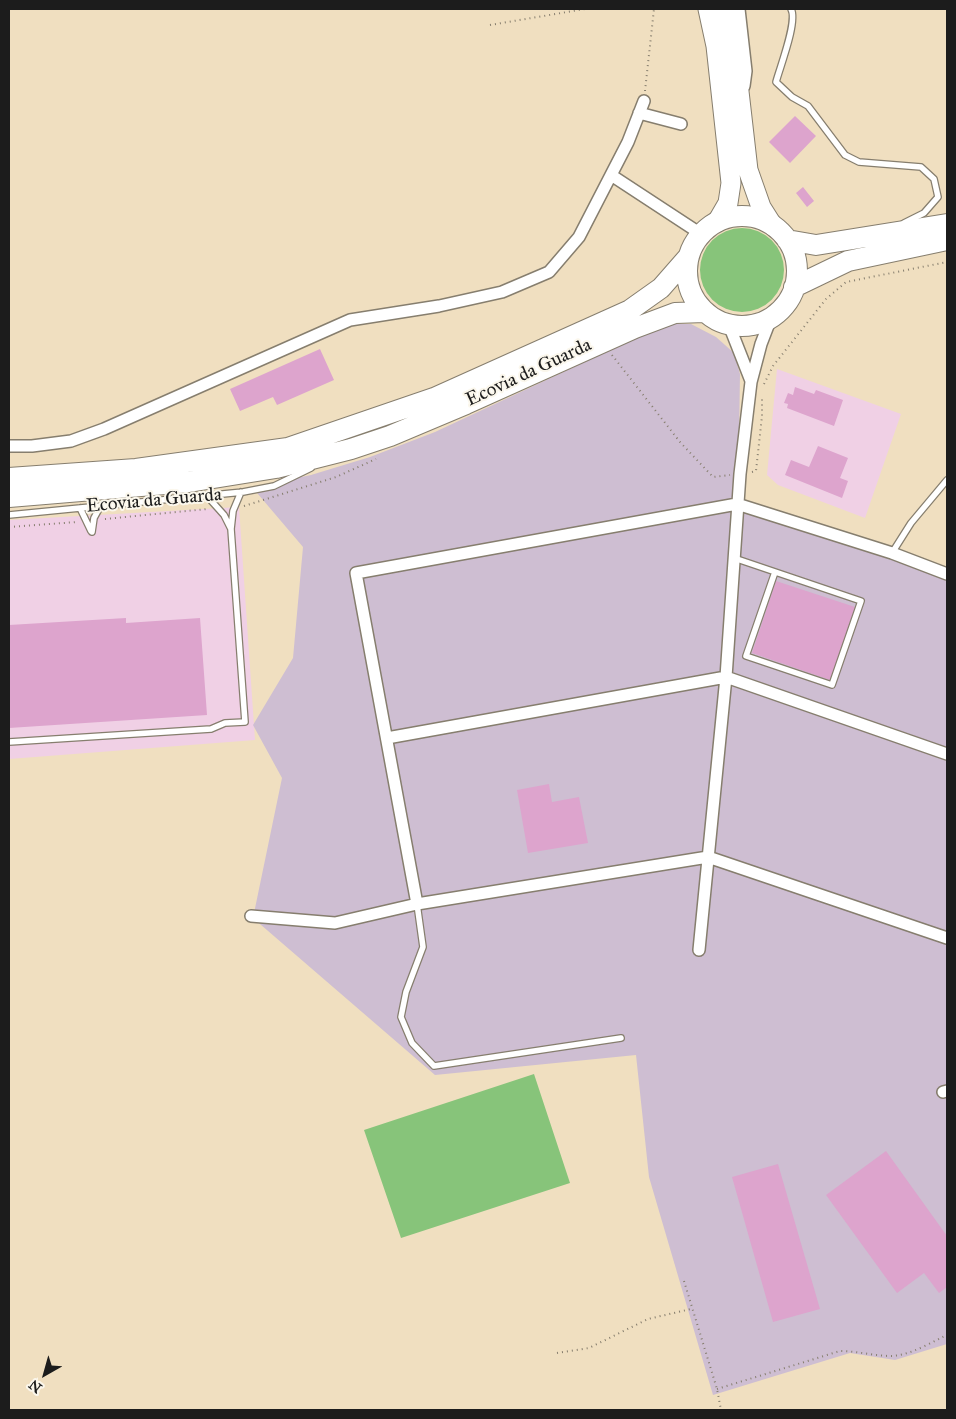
<!DOCTYPE html>
<html>
<head>
<meta charset="utf-8">
<style>
	body { margin:0 }
	#map { position:relative; width:956px; height:1419px; overflow:hidden; background:#f0dfc0; font-family:"IM FELL Great Primer",serif }
	canvas { display:block }
	.frame { position:absolute; inset:0; border:10px solid #1c1c1c; pointer-events:none }
	.north { position:absolute; left:20px; top:1349px; width:50px; height:50px; -webkit-text-stroke:4px #fbf7ec; paint-order:stroke; rotate:218deg; font-size:14px; font-weight:700; line-height:20px; text-align:center; color:#1c1c1c }
	.north::after { content:''; display:block; margin:auto; width:18px; height:22px; background:#1c1c1c; clip-path:polygon(50% 0,100% 100%,50% 72%,0 100%) }
</style>
</head>
<body>
<div id="map">
<canvas width="956" height="1419"></canvas>
<div class="frame"></div>
<div class="north">N</div>
</div>
<script>
const g = document.querySelector('canvas').getContext('2d');
g.lineJoin = 'round';
function paint(path, color) { g.fillStyle = color; g.fill(path, 'evenodd'); }
function stroke(path, color, width, dash) { g.strokeStyle = color; g.lineWidth = width; g.lineCap = dash ? 'butt' : 'round'; g.setLineDash(dash || []); g.stroke(path); }
function drawText(font, color, halo, rows, align = 'center') {
  g.font = font + ' "IM FELL Great Primer",serif'; g.lineWidth = 4; g.setLineDash([]); g.textBaseline = 'middle'; g.strokeStyle = halo; g.fillStyle = color; for (const [text, x, y, turn = 0] of rows) {
    g.save(); g.translate(x, y); g.rotate((+turn || 0) * Math.PI / 180); g.textAlign = isNaN(turn) ? turn : align; if (halo) g.strokeText(text, 0, 0); g.fillText(text, 0, 0); g.restore();
  }
}
paint(new Path2D(`
	M777 369 901 414 865 518 778 485 767 475Z
	M239 507 255 740 9 759V520Z`), '#f0d0e5');
paint(new Path2D(`
	M666 324H691L716 337 734 353 740 374 738 504 947 574V1344L895 1360 850 1353 713 1395 649 1177 636 1055 435 1075 253 918 282 778 253 725 293 658 303 547 252 487 311 475 370 457 435 432Z`), '#cebed2');
paint(new Path2D(`
	M700 270a42 42 0 1 1 84 0a42 42 0 1 1-84 0Z
	M534 1074 570 1183 401 1238 364 1130Z`), '#87c47a');
paint(new Path2D(`
	M795 116 816 136 790 163 769 142Z
	M803 187 814 201 807 207 796 193Z
	M320 349 334 380 277 405 273 397 240 411 230 389Z
	M795 387 814 394 816 390 843 400 834 426 787 408 788 404 784 403 788 393 793 395Z
	M818 446 848 458 840 478 848 481 842 498 785 475 791 460 809 467Z
	M776 581 855 607 830 680 752 653Z
	M126 618V623L200 618 207 715 9 728V625Z
	M549 784 552 802 579 797 588 843 528 853 517 790Z
	M886 1151 947 1236V1287L939 1293 924 1273 897 1293 826 1195Z
	M778 1164 820 1309 773 1322 732 1177Z`), '#dda4cd');
const service = new Path2D(`
	M791 9C798 21 780 67 776 82L792 97 808 106 845 155 859 162 921 167 934 179 938 197 924 213 904 223
	M207 496 224 515 231 529
	M80 508 91 531
	M9 515 243 492 274 486 311 468
	M92 532 94 518 100 507
	M892 553 911 523 947 480
	M734 558 861 601 832 685 746 656 775 572
	M9 742 211 729 225 723 245 722 231 529 233 511 241 492
	M417 904 423 947 406 992 401 1017 412 1043 434 1066 621 1038`);
const minor = new Path2D(`
	M739 9 746 71 744 86
	M639 113 681 124
	M611 175 701 234
	M729 325 751 381
	M9 446H32L71 441 104 429 350 320 439 306 502 292 549 272 579 237 628 142 644 101
	M947 574 892 553 737 504 356 573 417 904 708 857 947 938
	M387 738 726 677 947 754
	M251 916 335 923 417 904
	M699 950 726 677 740 474 751 382 761 344 771 318
	M943 1092 947 1091`);
const primary = new Path2D(`
	M708 9 716 46 731 183 728 203 717 222
	M725 9 733 39 748 170 761 207 773 226`);
const trunk = new Path2D(`
	M687 271a55 55 0 1 1 110 0a55 55 0 1 1-110 0Z
	M787 240 816 245 947 224
	M794 287 848 261 947 240
	M9 478 136 469 288 448 434 398 630 310 661 288 689 256
	M9 497 189 482 276 468 351 449 390 436 466 404 635 328 675 313 705 312`);
stroke(service, '#867e6e', 8);
stroke(minor, '#867e6e', 14);
stroke(primary, '#867e6e', 21);
stroke(trunk, '#867e6e', 22);
stroke(new Path2D(`
	M490 25 585 9
	M645 91 654 9
	M612 355 680 442 713 477 730 475
	M764 384 773 366 826 299 846 282 947 262
	M752 472 756 471 762 416V396
	M244 506 336 477 376 459
	M105 519 207 509
	M9 527 77 522
	M684 1281 717 1389 721 1410
	M557 1353 589 1348 648 1319 691 1309
	M717 1389 840 1351C857 1351 874 1356 891 1356 911 1355 930 1343 947 1335`), '#867e6e', 2, [1, 4]);
stroke(service, '#fff', 5.5);
stroke(minor, '#fff', 11);
stroke(primary, '#fff', 19);
stroke(trunk, '#fff', 20);
drawText('19px', '#1c1c1c', '#fbf7ec', [
	["Ecovia da Guarda",529,373,-25],
	["Ecovia da Guarda",154,501,-5]
]);
</script>
</body>
</html>
